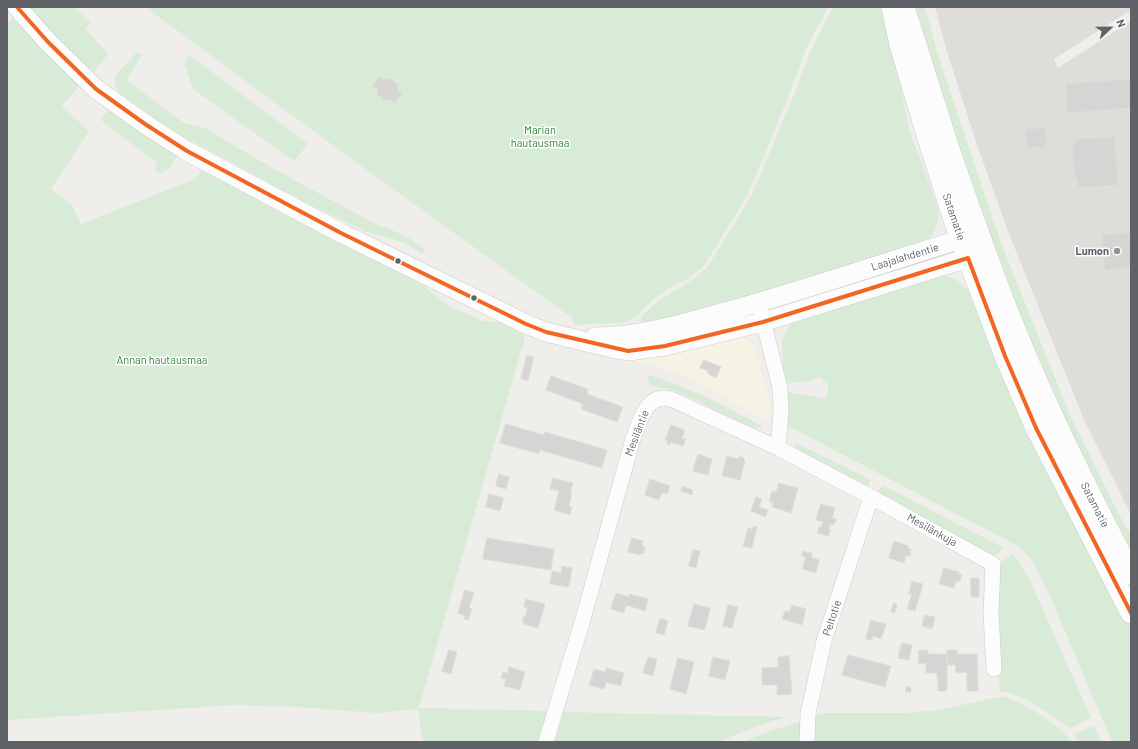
<!DOCTYPE html>
<html>
<head>
<meta charset="utf-8">
<style>
	body { margin:0 }
	#map { position:relative; width:1138px; height:749px; overflow:hidden; background:#efeeea; font-family:Barlow,sans-serif }
	canvas { display:block }
	.frame { position:absolute; inset:0; border:8px solid #5f6368; pointer-events:none }
	.north { position:absolute; left:1090px; top:8px; width:40px; height:40px; -webkit-text-stroke:3px #fff; paint-order:stroke; rotate:68deg; font-size:11px; font-weight:700; line-height:16px; text-align:center; color:#5f6368 }
	.north::after { content:''; display:block; margin:auto; width:14px; height:18px; background:#5f6368; clip-path:polygon(50% 0,100% 100%,50% 72%,0 100%) }
</style>
</head>
<body>
<div id="map">
<canvas width="1138" height="749"></canvas>
<div class="frame"></div>
<div class="north">N</div>
</div>
<script>
const g = document.querySelector('canvas').getContext('2d');
g.lineJoin = 'round';
function paint(path, color) { g.fillStyle = color; g.fill(path, 'evenodd'); }
function stroke(path, color, width, dash) { g.strokeStyle = color; g.lineWidth = width; g.lineCap = dash ? 'butt' : 'round'; g.setLineDash(dash || []); g.stroke(path); }
function drawText(font, color, halo, rows, align = 'center') {
  g.font = font + ' Barlow,sans-serif'; g.lineWidth = 3; g.setLineDash([]); g.textBaseline = 'middle'; g.strokeStyle = halo; g.fillStyle = color; for (const [text, x, y, turn = 0] of rows) {
    g.save(); g.translate(x, y); g.rotate((+turn || 0) * Math.PI / 180); g.textAlign = isNaN(turn) ? turn : align; if (halo) g.strokeText(text, 0, 0); g.fillText(text, 0, 0); g.restore();
  }
}
paint(new Path2D(`
	M736 335 744 338 753 346 768 393 771 415 768 422 708 388 687 377 650 363 635 362V357Z`), '#f7f3e4');
paint(new Path2D(`
	M935 7H1131V10L1054 59 1058 68 1131 21V515L1085 422 1009 234 977 145 947 52Z`), '#dfddda');
paint(new Path2D(`
	M28 7H73L91 23 85 29 108 54 94 72 71 53Z
	M145 7H828L806 49 790 93 748 194 704 266 687 279 669 288 654 299 637 315 627 322 575 325 571 317 361 166Z
	M833 7H884L910 132 938 208C939 223 938 228 928 240L762 293 641 328V317L657 302 688 283 706 269 751 197 794 95 810 52Z
	M914 7H925L938 55 1001 243 1069 413 1118 513 1131 535V558L1058 415 990 246Z
	M13 19 34 40 80 85 62 106 89 131 51 189 71 204 81 224 195 179 203 168 425 287 449 306 482 321 505 323 525 337 419 708 550 711 540 742H423L418 709 377 713 296 707 235 705 7 720V24Z
	M137 52 142 55 126 80 184 123 208 129 231 144 294 180 376 224 404 235 425 249 422 254 403 242 367 232 302 201 175 132 118 92 115 83V76Z
	M188 54 308 144 294 161 193 89 185 65Z
	M108 110 177 156 169 169 160 173 155 170 157 163 101 120Z
	M940 275 955 279 969 291 994 357 1025 430 1131 627V742H1112L1053 603 1031 559 1020 547 788 426V392L826 399 829 385 820 377 806 381 784 384 782 339 789 326 797 318Z
	M648 375C688 386 725 407 762 426L751 429 698 401 669 389 649 385Z
	M794 442 871 480 867 488 798 452Z
	M882 485 1004 548 994 557 877 494Z
	M1013 553 1029 578 1091 718 1070 728C1048 714 1027 695 1000 691L998 668V566Z
	M998 697C1002 697 1007 697 1011 699 1028 705 1061 727 1072 742H813V716L823 713H905L939 710Z
	M561 712 786 717 757 726 718 742H550Z
	M802 721 801 742H743L761 734Z
	M1094 726 1101 742H1079L1074 734Z`), '#d8ebd6');
const building = new Path2D(`
	M380 77 385 80 387 79 388 80 390 78 398 85 397 87 398 88 397 90 402 93 395 103 390 99 385 101 377 94 378 90 373 86Z
	M1131 79V108L1067 113 1065 84Z
	M1046 128 1047 147 1026 148 1025 129Z
	M1115 137 1118 185 1078 188 1077 178H1074L1072 144H1075V139Z
	M1131 232V267L1105 270 1102 235Z
	M527 355 534 357 528 381 521 379Z
	M704 360 721 367 716 378 707 373 708 371 700 368Z
	M551 376 588 389 587 394 623 407 617 422 581 409 583 404 546 390Z
	M506 424 544 435 545 432 607 450 602 468 540 450 539 454 500 443Z
	M671 425 685 430 682 438 686 439 683 446 671 442 669 445 667 444 668 441 665 440Z
	M698 454 712 459 708 475 693 471Z
	M727 456 738 459 739 456 744 458V460L745 461 740 480 722 476Z
	M499 474 509 477 506 489 496 486Z
	M553 478 573 483 570 493H572L569 506 572 507 570 515 554 510 559 491 550 489Z
	M650 479 670 486 667 494 662 492 659 500 645 495Z
	M779 483 798 488 791 513 772 507 773 503 769 501 772 491 776 492Z
	M682 486 693 490 692 495 681 491Z
	M489 494 504 498 500 511 486 507Z
	M756 497 762 499 759 507 768 510 765 517 751 511Z
	M821 504 835 508 832 518 836 519 834 525 830 524 829 529 831 530 828 536 817 533 819 526 821 527 823 522 816 520Z
	M753 526 757 527 752 548 743 546 748 528 753 529Z
	M487 538 554 549 551 570 483 559Z
	M632 538 643 541 642 547H645L643 554 640 553V555L628 552Z
	M894 541 909 546 908 549H911L910 556 906 555 904 563 889 558Z
	M693 550 700 551 696 568 689 566Z
	M803 551 812 553 811 557 819 560 816 573 802 569 806 557 802 556Z
	M562 566 572 568 569 587 550 584 552 571 561 573Z
	M944 568 959 572 958 574 962 575 960 581H956L954 588 939 584Z
	M971 578H979V597H971Z
	M912 581 923 584 915 611 907 609 912 594H909Z
	M465 590 474 593 469 608 472 609 468 620 464 619 465 616 458 613Z
	M616 593 629 597V594L648 599 645 611 626 605 624 613 611 609Z
	M526 599 545 604 538 628 523 624 524 621H522L523 616 525 617 528 608 524 607Z
	M894 603 897 604 895 613 891 612Z
	M694 604 710 608 705 630 688 626Z
	M728 605 738 607 732 628 723 626Z
	M792 605 806 609 802 625 782 619 785 611 789 612Z
	M925 615 935 617 932 629 922 626Z
	M660 618 668 621 664 635 656 633Z
	M871 620 886 624 881 639 873 636 872 640 866 639Z
	M902 643 912 645 909 660 898 658Z
	M449 650 457 652 451 674 442 671Z
	M928 650V654H947V691H938L937 673H926V663L919 664 918 651Z
	M947 650H957V654H977L978 691H967V672L956 673 955 665H948Z
	M848 655 891 666 885 687 842 675Z
	M789 656 792 694 777 695V685H762V668L778 667V657Z
	M648 657 657 659 653 676 643 673Z
	M713 657 730 661 725 680 709 676Z
	M678 658 694 662 686 694 670 689Z
	M509 667 525 672 520 690 504 686 506 679 501 678 503 672 508 673Z
	M607 668 624 673 621 686 606 682 604 689 589 685 594 669 605 672Z
	M906 687H911V692H906Z`);
paint(building, '#d6d5d3');
stroke(building, '#deddd9', 1);
const minor = new Path2D(`
	M761 312 780 388 781 411 778 448
	M546 742 583 619 632 442C639 423 646 390 673 400L778 448 871 497 993 564 991 613 994 669
	M807 742 808 714 824 641 871 497`);
const tertiary = new Path2D(`
	M17 7 48 42 96 89 145 124 187 151 341 233 526 324 546 332 616 349 628 351 665 346 763 322 968 258 977 247
	M595 337C641 337 684 323 729 311 807 289 884 263 961 239L976 240`);
const secondary = new Path2D(`
	M892 7 900 45 926 132 955 223 1005 356 1036 428 1131 613
	M904 7C917 47 929 87 942 127 957 174 974 221 991 267 1029 373 1079 474 1131 574`);
stroke(minor, '#cbcccc', 16);
stroke(tertiary, '#cbcccc', 20);
stroke(secondary, '#cacacb', 22);
stroke(minor, '#fdfcfc', 15);
stroke(tertiary, '#fdfcfc', 19);
stroke(secondary, '#fdfcfc', 21);
stroke(new Path2D(`
	M17 7 48 42 96 89 145 124 187 151 341 233 526 324 546 332 628 351 665 346 763 322 968 258 1005 356 1036 428 1131 613`), '#f26522', 4);
for (const [x, y, r, color] of [
	[1117,251,4,"#919496"],
	[398,261,3.5,"#5f6368"],
	[474,298,3.5,"#5f6368"]
]) { const dot = new Path2D(); dot.arc(x, y, r, 0, 2 * Math.PI); g.fillStyle = color; g.fill(dot); stroke(dot, '#fff', 1.5); }
drawText('11px', '#348238', '#fff', [
	["Marian",540,130],
	["hautausmaa",540,143],
	["Annan hautausmaa",162,360]
]);
drawText('11px', '#5f6368', '#fff', [
	["Satamatie",954,217,71],
	["Laajalahdentie",905,257,-17],
	["Mesiläntie",637,433,-69],
	["Satamatie",1095,505,63],
	["Mesilänkuja",932,530,29],
	["Peltotie",832,618,-72]
]);
drawText('bold 11px', '#5f6368', '#fff', [
	["Lumon",1109,251]
], 'right');
</script>
</body>
</html>
